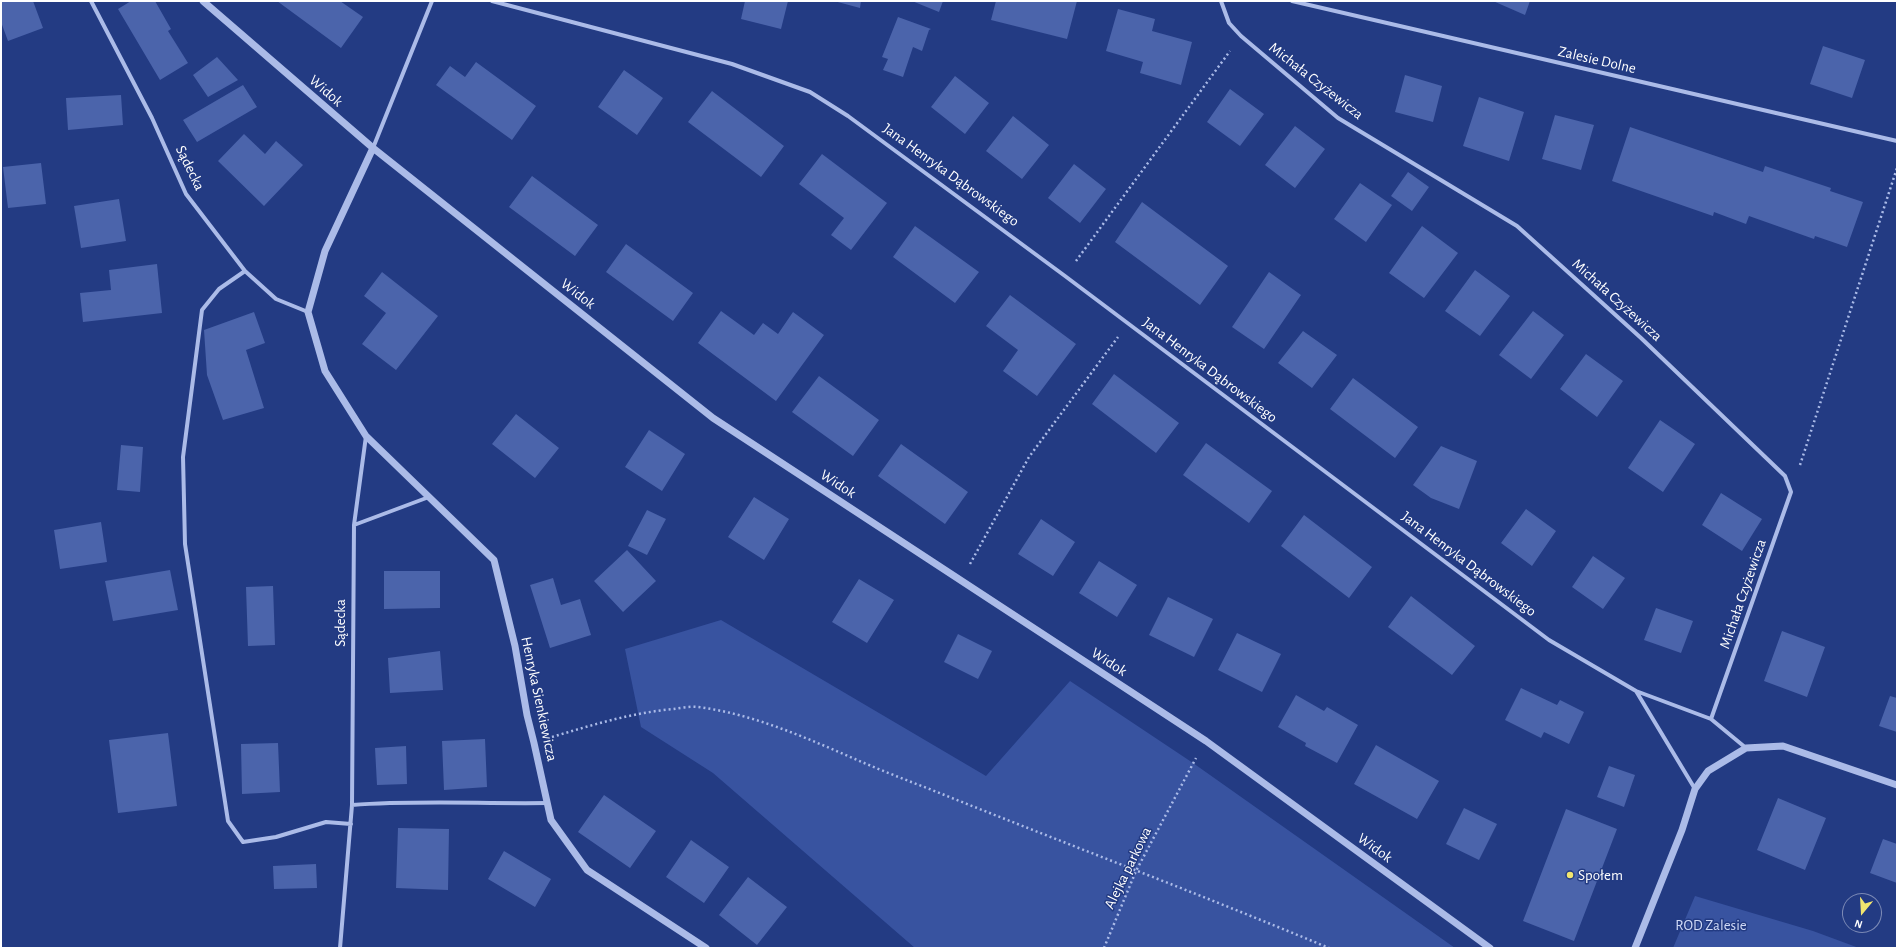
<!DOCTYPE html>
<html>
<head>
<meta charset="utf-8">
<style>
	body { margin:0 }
	#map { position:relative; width:1898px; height:949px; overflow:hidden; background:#233b83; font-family:"Alegreya Sans",sans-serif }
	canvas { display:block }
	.frame { position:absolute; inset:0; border:2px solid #fff; pointer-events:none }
	.north { position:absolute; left:1842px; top:893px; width:40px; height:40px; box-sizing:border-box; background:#233b83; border:1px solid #7b89b5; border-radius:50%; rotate:198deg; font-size:11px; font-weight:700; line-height:16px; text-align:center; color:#fff }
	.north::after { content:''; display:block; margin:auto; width:14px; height:18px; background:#f2e56f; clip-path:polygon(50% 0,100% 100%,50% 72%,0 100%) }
</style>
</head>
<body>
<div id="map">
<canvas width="1898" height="949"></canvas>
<div class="frame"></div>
<div class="north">N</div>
</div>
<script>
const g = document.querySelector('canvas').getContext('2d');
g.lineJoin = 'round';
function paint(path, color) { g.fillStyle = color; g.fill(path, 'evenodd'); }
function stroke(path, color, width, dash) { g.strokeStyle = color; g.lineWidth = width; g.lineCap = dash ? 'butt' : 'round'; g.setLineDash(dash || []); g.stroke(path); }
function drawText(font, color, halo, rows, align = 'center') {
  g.font = font + ' "Alegreya Sans",sans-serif'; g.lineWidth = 3; g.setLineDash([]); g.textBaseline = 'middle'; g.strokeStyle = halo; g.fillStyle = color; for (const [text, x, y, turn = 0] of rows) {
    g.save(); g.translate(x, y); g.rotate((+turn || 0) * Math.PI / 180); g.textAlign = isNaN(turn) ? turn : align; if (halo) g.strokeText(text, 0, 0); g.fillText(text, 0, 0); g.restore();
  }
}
paint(new Path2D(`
	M721 620 986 776 1070 681 1193 763 1455 948H915L713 773 641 727 625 649Z
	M1695 896 1813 931 1859 948H1673Z`), '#3853a0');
paint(new Path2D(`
	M1 1H33L43 28 8 41 1 22Z
	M131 1H155L171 29 168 31 188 63 160 80 118 9Z
	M277 1H340L363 17 341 48Z
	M745 1H788L781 29 741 19Z
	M834 1H861L860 8Z
	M912 1H943L939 12Z
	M996 1H1077L1067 39 991 20Z
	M1493 1H1530L1525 15Z
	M1118 9 1155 19 1152 31 1192 42 1181 85 1140 73 1143 62 1106 51Z
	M898 17 931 29 929 30 922 51 913 47 903 77 883 70 888 59 882 57Z
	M1823 46 1865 60 1852 98 1810 84Z
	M217 57 238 80 208 97 193 75Z
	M476 62 536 106 512 140 436 85 450 66 465 77Z
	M624 70 663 98 637 135 598 107Z
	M1405 75 1442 86 1433 122 1395 112Z
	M955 76 989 103 965 134 931 107Z
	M243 85 257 107 197 142 183 120Z
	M1230 89 1264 114 1240 146 1207 122Z
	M712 91 784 146 761 177 688 122Z
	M121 95 123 125 68 130 66 98Z
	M1479 97 1524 112 1509 161 1463 146Z
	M1555 115 1594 125 1581 170 1542 159Z
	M1013 116 1049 145 1022 179 986 151Z
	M1295 126 1325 149 1295 188 1265 165Z
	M1630 127 1763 172 1765 166 1831 188 1830 191 1863 202 1847 247 1815 236 1814 239 1749 216 1746 224 1714 212 1713 216 1612 181Z
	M244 134 265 154 276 141 303 165 264 206 218 161Z
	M822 154 887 203 851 250 831 235 844 218 799 184Z
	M41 163 46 204 8 208 3 167Z
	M1074 164 1106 189 1080 223 1048 198Z
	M1408 172 1429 187 1412 211 1391 196Z
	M532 176 598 225 575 256 509 207Z
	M1360 183 1392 205 1366 242 1334 219Z
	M119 199 126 241 81 248 74 206Z
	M1142 202 1228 266 1200 305 1115 242Z
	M915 226 979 272 955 303 893 257Z
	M1422 226 1458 253 1424 298 1389 273Z
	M626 244 693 293 673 321 606 272Z
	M157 264 162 313 83 322 80 293 111 290 109 270Z
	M1475 270 1510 296 1480 336 1445 311Z
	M382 272 438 316 396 370 362 344 386 313 364 296Z
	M1269 272 1301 295 1264 349 1232 327Z
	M1010 295 1076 344 1037 396 1003 371 1018 350 986 326Z
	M721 311 754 335 763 323 778 334 793 312 824 335 776 401 698 343Z
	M1533 311 1564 335 1531 379 1499 355Z
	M254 312 265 343 246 350 264 408 223 420 207 375 204 330Z
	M1303 331 1337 355 1312 388 1278 363Z
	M1586 354 1623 381 1597 417 1560 389Z
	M1114 374 1179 423 1156 453 1092 404Z
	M819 376 879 420 853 456 792 412Z
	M1353 378 1418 427 1395 458 1330 409Z
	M516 414 559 448 535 478 492 444Z
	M1660 420 1695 444 1663 492 1628 468Z
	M649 430 685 454 662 491 625 467Z
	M1206 443 1272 491 1249 523 1183 475Z
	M901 444 968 492 945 524 878 476Z
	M121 445 143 447 140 492 117 490Z
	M1441 446 1477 461 1459 509 1431 498 1413 485Z
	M1721 493 1762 519 1742 551 1702 525Z
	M754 497 789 519 764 560 728 537Z
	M1526 509 1556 531 1532 566 1501 543Z
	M647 510 666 519 647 555 628 546Z
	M1304 515 1372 567 1349 598 1281 546Z
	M1041 519 1075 542 1053 576 1018 554Z
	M101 522 107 562 60 569 54 530Z
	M627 550 656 581 623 612 594 581Z
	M1593 556 1625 578 1603 609 1572 587Z
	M1099 561 1137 585 1117 617 1079 593Z
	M170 570 178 610 113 621 105 581Z
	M384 571H440V608L384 609Z
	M553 578 561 605 580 599 591 635 550 648 530 585Z
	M859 579 894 600 867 643 832 622Z
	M273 586 275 645 248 646 246 587Z
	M1411 596 1475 646 1452 675 1388 627Z
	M1168 597 1213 619 1194 657 1149 635Z
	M1656 608 1693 621 1681 653 1644 640Z
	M1782 631 1825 647 1807 697 1764 681Z
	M1237 633 1281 654 1262 692 1218 670Z
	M958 634 992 651 978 679 944 662Z
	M440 651 443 690 390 693 388 658Z
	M1521 688 1557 705 1560 700 1584 712 1569 744 1544 732 1541 738 1505 720Z
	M1296 695 1324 711 1327 707 1358 725 1337 763 1305 746 1306 743 1278 727Z
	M1890 696 1897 698V732L1879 726Z
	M168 733 177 806 118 813 109 740Z
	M485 739 487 787 444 790 442 741Z
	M278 743 280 792 242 794 241 744Z
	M1376 745 1439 781 1417 819 1354 784Z
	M406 746 407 784 377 785 375 748Z
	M1609 766 1635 775 1624 807 1597 797Z
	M604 795 656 831 630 868 578 832Z
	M1778 798 1826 818 1805 870 1757 850Z
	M1464 808 1497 824 1479 860 1446 844Z
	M1566 809 1617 829 1574 941 1523 921Z
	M398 828 449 829 448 890 396 888Z
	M1883 839 1897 844V883L1870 873Z
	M691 840 729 867 704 903 666 877Z
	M504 851 551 879 535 907 488 879Z
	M316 864 317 888 274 889 273 866Z
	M748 877 787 907 757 945 719 915Z`), '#4b64ab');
stroke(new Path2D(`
	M1076 261 1230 51
	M1800 465 1897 168
	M970 564 1029 457 1118 337
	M552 737C592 725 631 713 673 709 681 708 690 706 698 707 753 714 804 737 855 759 880 770 906 780 932 790 1064 843 1197 893 1329 948
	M1104 948 1136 871 1196 758`), '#abbbe8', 2.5, [2, 3]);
stroke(new Path2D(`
	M91 1 152 118 186 194 245 271 276 299 308 312
	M492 1 732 64 810 92 848 116 1065 276 1549 640 1636 691 1711 719 1746 748
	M1221 1 1229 23 1241 36 1338 118 1517 226 1641 338 1785 476 1791 492 1711 719
	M1292 1 1897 141
	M373 148 432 1
	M245 271 219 289 202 310 183 457 185 544 228 821 243 842 276 837 326 822 351 824
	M354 525 429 497
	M1636 691 1695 789
	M352 805C417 800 482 804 547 803
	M340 948 352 805 354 525 366 436`), '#abbbe8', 4);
stroke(new Path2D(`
	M203 1 373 148 713 418 1206 741 1490 948
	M373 148 325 251 308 312 325 371 366 436 494 560 515 646 527 715 534 743 551 820 587 870 706 948
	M1635 948 1682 830 1695 789 1708 771 1746 748 1783 746 1897 785`), '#abbbe8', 7);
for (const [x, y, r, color] of [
	[1570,875,4,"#f2e56f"]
]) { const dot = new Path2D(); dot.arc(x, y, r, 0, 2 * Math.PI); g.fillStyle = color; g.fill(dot); stroke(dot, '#233b83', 1.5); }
drawText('15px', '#fff', '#233b83', [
	["Zalesie Dolne",1597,60,13],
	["Michała Czyżewicza",1316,81,38],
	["Widok",326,91,41],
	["Sądecka",190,168,64],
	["Jana Henryka Dąbrowskiego",951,175,36],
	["Widok",578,294,38],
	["Michała Czyżewicza",1617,300,42],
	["Jana Henryka Dąbrowskiego",1210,370,37],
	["Widok",838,484,33],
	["Jana Henryka Dąbrowskiego",1469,564,37],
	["Michała Czyżewicza",1743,594,-71],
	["Sądecka",340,623,-90],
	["Widok",1109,662,33],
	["Henryka Sienkiewicza",539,699,78],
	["Widok",1375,848,36],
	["Alejka parkowa",1128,868,-64]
]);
drawText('15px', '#fff', '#233b83', [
	["Społem",1578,875]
], 'left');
drawText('15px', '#cfd9f6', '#233b83', [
	["ROD Zalesie",1711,925]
]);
</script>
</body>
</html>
